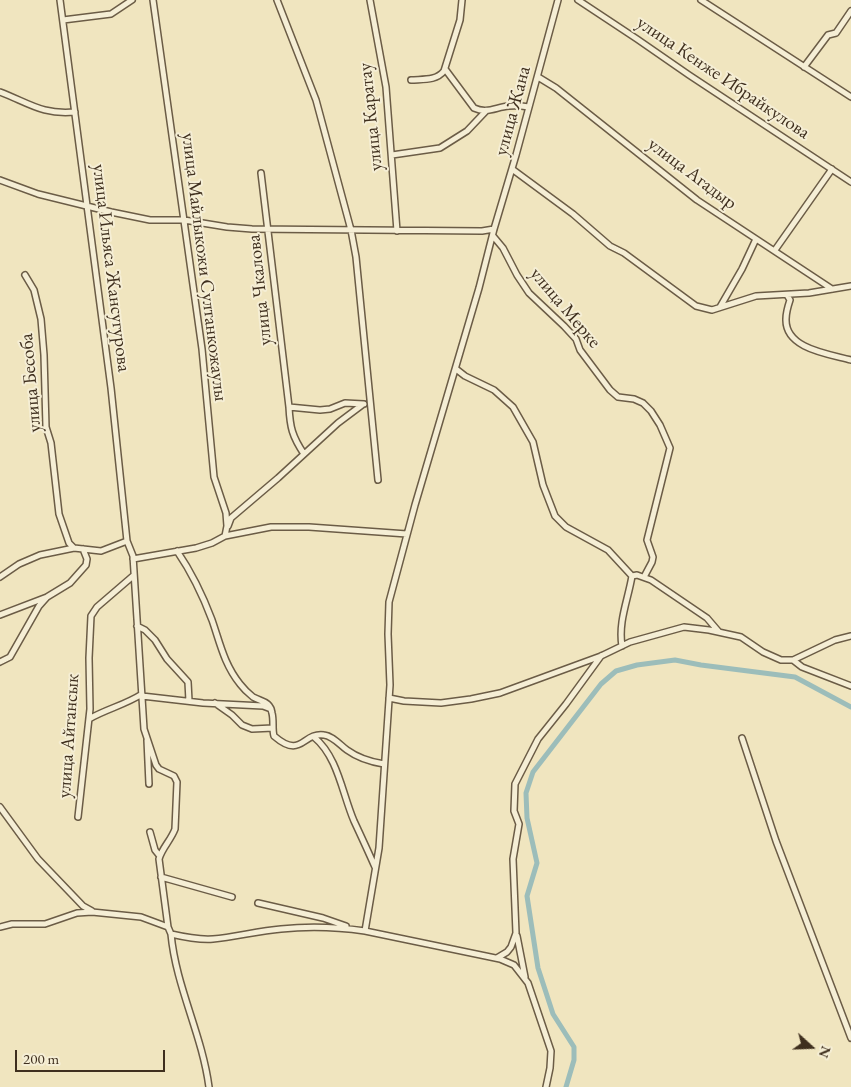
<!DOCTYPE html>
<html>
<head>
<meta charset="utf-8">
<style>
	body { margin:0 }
	#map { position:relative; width:851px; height:1087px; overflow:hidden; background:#f0e5bf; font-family:"EB Garamond",serif }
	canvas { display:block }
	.north { position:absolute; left:786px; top:1022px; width:50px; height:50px; -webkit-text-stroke:4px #f5eed5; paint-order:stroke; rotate:110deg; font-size:14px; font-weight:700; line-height:20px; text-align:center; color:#3f2f1e }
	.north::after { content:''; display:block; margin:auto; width:18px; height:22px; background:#3f2f1e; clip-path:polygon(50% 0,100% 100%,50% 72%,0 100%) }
	.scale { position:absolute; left:15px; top:1050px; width:150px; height:22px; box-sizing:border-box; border:2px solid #3f2f1e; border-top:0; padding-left:6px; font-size:15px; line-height:18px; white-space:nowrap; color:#3f2f1e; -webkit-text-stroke:4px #f5eed5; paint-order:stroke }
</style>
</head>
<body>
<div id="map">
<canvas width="851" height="1087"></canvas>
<div class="north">N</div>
<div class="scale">200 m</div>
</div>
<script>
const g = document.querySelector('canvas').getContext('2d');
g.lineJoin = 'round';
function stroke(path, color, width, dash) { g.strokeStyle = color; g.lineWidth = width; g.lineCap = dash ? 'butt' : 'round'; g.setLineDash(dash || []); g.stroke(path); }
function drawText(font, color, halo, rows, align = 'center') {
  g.font = font + ' "EB Garamond",serif'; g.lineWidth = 4; g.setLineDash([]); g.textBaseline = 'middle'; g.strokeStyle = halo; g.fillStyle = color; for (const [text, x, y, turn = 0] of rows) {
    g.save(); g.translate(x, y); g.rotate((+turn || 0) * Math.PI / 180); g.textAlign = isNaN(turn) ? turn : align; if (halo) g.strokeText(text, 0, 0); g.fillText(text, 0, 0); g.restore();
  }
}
stroke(new Path2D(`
	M566 1087 574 1060V1047L553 1014 538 968 527 896 537 863 527 818 526 793 533 772 601 684 616 671 637 665 675 660 701 665 795 677 851 707`), '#9cbdba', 5);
const street = new Path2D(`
	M60 0 111 388 127 541 133 556 144 729 156 765 159 769 174 776 177 782 175 829C171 840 162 848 159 859L168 927 171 934C184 937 199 940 213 939 235 937 258 931 281 929 309 926 337 927 365 931L500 959 514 965 528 983 551 1051 550 1068 546 1087
	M153 0 202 349 214 477 226 513 227 526 225 536
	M277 0 316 100 351 230 356 257 378 480
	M370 0 386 87 397 231
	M578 0 637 39 689 75 851 182
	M701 0 851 97
	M63 20 111 14 132 0
	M804 67 828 35 836 33 851 11
	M445 69 474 108C487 114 496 107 509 106 516 105 523 106 529 107
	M538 77 556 88 697 200 832 289
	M411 80C423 79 436 81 444 71L460 20 462 0
	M0 92C29 103 42 115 75 112
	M392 155 440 148 467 131 486 111
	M512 169 573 214 610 246 624 253 696 306 712 310 756 296 809 293 851 286
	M261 173 289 407 320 410 330 409 345 403 364 404
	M0 180 38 194 111 212 150 220H184L227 227 252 229 482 231 494 229
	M493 236 503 248 517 275 529 293 564 326 576 339 580 350 610 390 618 397 634 399 643 403 651 411 660 425 670 448 647 540 653 557 652 562 644 577
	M775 250 832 169
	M25 275 34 290 41 319 44 355 46 427 51 443 59 514 69 543 74 548
	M787 295 790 300C788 306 786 313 786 319 785 349 829 354 851 360
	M720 307 742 269 756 239
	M456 369 465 376 494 390 513 407 533 442 543 485 555 516 566 527 608 550 632 576
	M289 407C290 427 292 436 304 454
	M228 526 231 518 278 478 338 423 362 405
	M177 551C192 573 203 596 212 620 220 643 224 664 240 684 243 688 248 693 253 697 262 702 270 701 272 713 274 721 272 729 274 736 302 760 302 732 324 735 333 736 340 745 347 750 358 758 371 762 384 764
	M133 559 196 548 212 543 225 536 271 527H309L407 534
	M632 576 637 575 651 580 707 618 719 632
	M0 577 19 564 40 555 74 548 101 551 127 541
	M0 615 47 597 70 583 86 565 87 559 83 549
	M137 626 145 630 155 640 167 659 188 682 189 701
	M622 646C618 622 628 600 632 576
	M793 660 835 640 851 636
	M0 662 10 657 39 606 47 597
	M142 696 203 703 263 706 271 709
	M389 698 404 701 441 703 471 699 500 693 601 656 630 642 684 627 709 630 741 637 763 652 781 660H793L802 667 851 686
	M215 703 232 715 242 725 252 729 273 728
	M89 719C106 709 125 705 142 694
	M314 737C338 757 342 793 354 821 361 836 368 851 375 867
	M742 738 776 841 851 1038
	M147 740 149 784
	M0 807 38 859 83 906 92 911
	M78 817 90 709 89 658 91 616 97 607 133 576
	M150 832 155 850 159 855
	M161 877 232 897
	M258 903 323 918 346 926
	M0 927 12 924H45L77 913 92 912 141 917 168 927
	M365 931 379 848 390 685 388 634 389 602 415 505 479 288 494 229 516 155 558 0
	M171 934C176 987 202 1034 209 1087
	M517 936 525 977
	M497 958 507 952 511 947 516 933 513 859 519 824 514 811 515 784 538 739 566 704 601 656`);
stroke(street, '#6b5c46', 8);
stroke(street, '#f5eed5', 5);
drawText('19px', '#3f2f1e', '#f5eed5', [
	["улица Кенже Ибрайкулова",723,78,34],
	["улица Жана",513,111,-75],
	["улица Каратау",371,117,-96],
	["улица Агадыр",692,174,37],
	["улица Майлыкожи Султанкожаулы",204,267,83],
	["улица Ильяса Жансугурова",111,268,83],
	["улица Чкалова",260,290,-96],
	["улица Мерке",565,308,50],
	["улица Бесоба",31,383,-95],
	["улица Айтансык",69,736,-86]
]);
</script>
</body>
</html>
